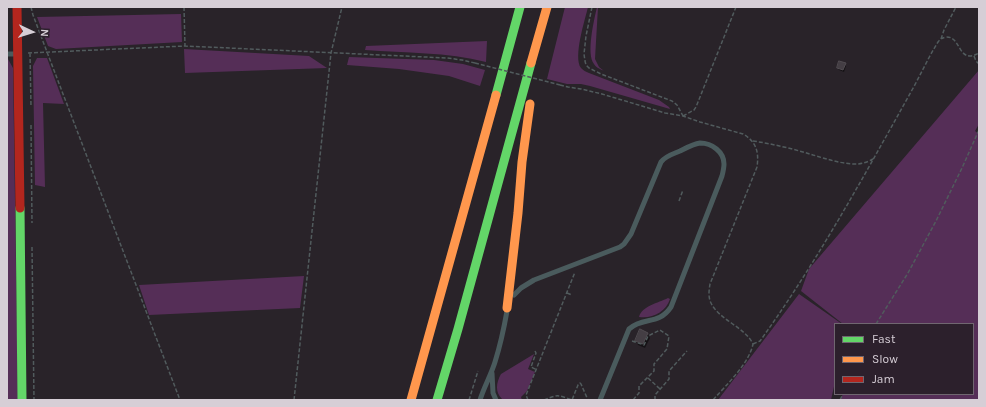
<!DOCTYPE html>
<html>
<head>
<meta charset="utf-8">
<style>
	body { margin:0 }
	#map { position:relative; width:986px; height:407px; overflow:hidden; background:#292329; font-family:Karla,sans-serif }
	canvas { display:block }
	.frame { position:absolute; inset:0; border:8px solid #d6ced6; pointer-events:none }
	.legend { position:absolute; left:834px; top:323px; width:140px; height:72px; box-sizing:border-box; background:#2c202c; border:1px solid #706670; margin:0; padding:5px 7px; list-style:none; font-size:12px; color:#d6ced6 }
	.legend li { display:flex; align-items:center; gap:8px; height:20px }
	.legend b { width:20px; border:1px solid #706670 }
	.north { position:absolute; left:12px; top:12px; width:40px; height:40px; -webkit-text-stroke:3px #2c202c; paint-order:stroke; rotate:94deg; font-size:11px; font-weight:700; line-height:16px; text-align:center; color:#d6ced6 }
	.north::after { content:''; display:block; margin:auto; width:14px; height:18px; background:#d6ced6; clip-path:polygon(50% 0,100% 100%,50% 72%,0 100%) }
</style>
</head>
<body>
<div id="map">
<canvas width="986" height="407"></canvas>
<div class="frame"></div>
<ul class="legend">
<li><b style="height:5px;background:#63d668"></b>Fast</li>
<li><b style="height:5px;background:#ff974d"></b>Slow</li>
<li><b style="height:5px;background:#b3261e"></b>Jam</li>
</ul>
<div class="north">N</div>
</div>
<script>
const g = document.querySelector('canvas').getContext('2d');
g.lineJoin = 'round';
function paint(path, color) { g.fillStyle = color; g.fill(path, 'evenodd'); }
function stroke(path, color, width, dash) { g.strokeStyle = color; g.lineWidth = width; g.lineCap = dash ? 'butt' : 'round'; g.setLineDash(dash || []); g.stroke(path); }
paint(new Path2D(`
	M565 7H588C585 20 573 57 581 68 583 70 586 72 589 73L659 100 669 107 670 109 590 86 581 84H567L547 79Z
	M597 7H598L595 59 599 67 604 71C601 69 596 68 594 64 586 54 594 20 597 7Z
	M181 14 182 42 56 49 48 46 37 17Z
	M487 41 486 62C447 52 405 53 365 50L366 46Z
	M184 49 309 56 327 68 185 73Z
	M349 57 434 60 463 64 485 70 480 86 449 76 399 69 347 65Z
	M37 58H47L64 104 43 103 45 187 35 185 33 66Z
	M7 59H8L13 68 18 400H7Z
	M979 70V124L975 131 979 134V400H840L843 394H973V324H843L801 291 809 269Z
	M304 276 300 308 149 315 139 285Z
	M799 294 842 324H835V382L831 400H718Z
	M668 298 670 299C666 312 652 319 639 317 642 306 658 303 668 298Z
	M534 354 528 369 535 372 527 391 521 397 522 400 502 399C495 392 496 383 501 374Z`), '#552e57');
paint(new Path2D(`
	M845 64 846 66 844 72 839 70 838 68Z
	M647 333 650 338 645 348 638 345 636 341Z`), '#0007');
const building = new Path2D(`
	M839 61 846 63 843 70 837 68Z
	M640 329 648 333 643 344 635 341Z`);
paint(building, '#443e44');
stroke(building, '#514c51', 1);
stroke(new Path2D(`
	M31 7 33 15 47 52 180 400
	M184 7 185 46
	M592 7 586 36 584 54 585 61 586 65 589 68 601 74 672 101 677 105 683 116
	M941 39 944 30 956 7
	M28 53 185 46 447 58 462 60 475 63
	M30 53 31 107
	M974 56 976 61 979 64
	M560 85 568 87 581 89 602 94 665 113 683 116 700 122 743 134C757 142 759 153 757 167L710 284C709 290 708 297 711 303 719 320 745 327 753 344 749 364 726 385 713 400
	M683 116 694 110 696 107 736 7
	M31 125 32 223
	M753 141C773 144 794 149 813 155 827 159 841 164 856 164 862 164 868 162 873 159
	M679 201 683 190
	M32 247 34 400
	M567 293 572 295
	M876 324 908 273 936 221 962 168 979 130
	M632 341 644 345 648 336 660 330 669 336 667 349 654 364V371L639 386V393L633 400
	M753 344 760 341C817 262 864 176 912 90 921 74 928 58 938 42 940 39 942 38 946 37 962 36 957 65 979 53
	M535 351 536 353 531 367 537 370
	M648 378 660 389
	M294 400 331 53 342 7
	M469 400 478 371
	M528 400 526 395 575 272
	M544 400C558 394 558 395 572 400L578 385 580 383 581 384 588 400
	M655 400V395L669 379V371L687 351
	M840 400 843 394`), '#515b5d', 1.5, [4, 2]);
stroke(new Path2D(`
	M7 54H17
	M514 295 521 288 534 280 620 247 624 244 631 234 661 162C665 156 673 154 680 151 686 148 693 144 700 143 712 143 724 152 724 164 724 168 723 172 722 176L671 307C658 326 644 316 629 329L600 400
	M492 373 493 393 496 400
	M480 400C484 387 491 375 495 362 500 346 504 328 507 311`), '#4a5b5d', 5);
stroke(new Path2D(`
	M496 95 520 7
	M20 208 22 400
	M437 400 458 329 531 63`), '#63d668', 9);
stroke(new Path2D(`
	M531 63 547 7
	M507 308 518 213 522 162 530 104
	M411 400 496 95`), '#ff974d', 9);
stroke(new Path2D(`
	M17 7 20 208`), '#b3261e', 9);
stroke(new Path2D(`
	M475 63 560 85`), '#515b5d', 1.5, [4, 2]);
</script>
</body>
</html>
